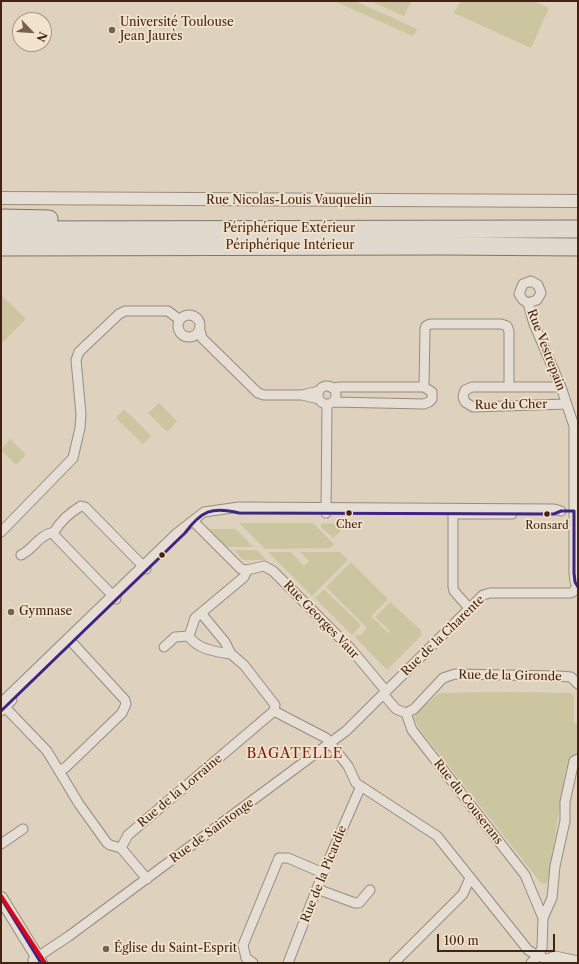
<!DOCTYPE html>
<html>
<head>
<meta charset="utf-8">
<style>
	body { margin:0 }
	#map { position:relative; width:579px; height:964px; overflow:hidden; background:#ded1bd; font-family:"Libre Caslon Text",serif }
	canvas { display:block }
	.frame { position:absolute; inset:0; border:2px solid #442314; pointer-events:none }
	.north { position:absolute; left:12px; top:12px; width:40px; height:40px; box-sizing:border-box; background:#f2e3cc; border:1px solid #ac9682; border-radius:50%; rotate:115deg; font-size:11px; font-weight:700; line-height:16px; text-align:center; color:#442314 }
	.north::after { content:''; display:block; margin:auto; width:14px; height:18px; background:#7a604f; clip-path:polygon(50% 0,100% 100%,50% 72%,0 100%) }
	.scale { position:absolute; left:437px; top:934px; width:118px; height:18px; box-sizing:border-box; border:2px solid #442314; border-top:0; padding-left:5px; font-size:12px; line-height:14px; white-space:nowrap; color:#442314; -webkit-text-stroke:3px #f2e3cc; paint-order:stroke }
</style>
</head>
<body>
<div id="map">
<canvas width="579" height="964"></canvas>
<div class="frame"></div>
<div class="north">N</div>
<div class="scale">100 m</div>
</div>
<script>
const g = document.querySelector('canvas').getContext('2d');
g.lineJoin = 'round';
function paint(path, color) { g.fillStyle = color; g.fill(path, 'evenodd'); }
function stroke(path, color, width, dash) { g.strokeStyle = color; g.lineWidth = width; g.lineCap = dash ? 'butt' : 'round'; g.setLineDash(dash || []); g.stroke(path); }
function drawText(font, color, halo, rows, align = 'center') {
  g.font = font + ' "Libre Caslon Text",serif'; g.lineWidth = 3.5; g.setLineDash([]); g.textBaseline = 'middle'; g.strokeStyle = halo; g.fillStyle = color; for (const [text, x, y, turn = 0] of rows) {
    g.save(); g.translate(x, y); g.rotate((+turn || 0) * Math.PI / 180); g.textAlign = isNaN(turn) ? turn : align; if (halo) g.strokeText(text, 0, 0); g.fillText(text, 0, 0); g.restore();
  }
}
paint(new Path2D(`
	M334 1H355L417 29 413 36Z
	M370 1H411L404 16Z
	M460 1H533L549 8 531 48 454 13Z
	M1 295 26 319 1 344Z
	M159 403 177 421 167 432 148 413Z
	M124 409 151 436 143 444 116 418Z
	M10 439 26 455 16 465 1 450Z
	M239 523H313L334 544 330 548 265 549Z
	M353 523 349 529H343L333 538 321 527V524Z
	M209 529H236L253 547H226Z
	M234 550H257L266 560H243Z
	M268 552H291L304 566 309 561 300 552H340L348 560 312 596Z
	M351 562 388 599 371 616 388 633 390 631 375 617 390 602 421 630 420 632 422 635 387 670 355 637 358 634 360 636 367 628 326 587Z
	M324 589 361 625 352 635 315 598Z
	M509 692 570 693 574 696V723L578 725V754L572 758 570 768H566L548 880 545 884 540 882 418 727 414 718 417 712 439 693Z`), '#cbc5a0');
const minor = new Path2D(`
	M528 303 537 300 541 293 538 285 531 281 523 284 519 294 523 300 528 303 534 324 561 387 574 426V573L575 582 578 587
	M178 326a11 11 0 1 1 22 0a11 11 0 1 1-22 0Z
	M200 330 202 338 258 393 264 395H302
	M318 395a9 9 0 1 1 18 0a9 9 0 1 1-18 0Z
	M424 387 425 329 426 326 430 324H501L507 326 509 331V387
	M561 387H472L465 390 463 397 465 402 473 407 567 404
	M332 388 341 387H424L432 392V399L429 402 424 404 333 402
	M319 399 302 395 319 391
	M453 510V587L454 591 469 608
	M326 513 327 405
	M455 514H512
	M193 521 241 569 247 570 264 566 273 571 350 648 386 691
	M1 532 73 458 80 428 81 414 76 360 79 352 119 314 125 311H168L180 320
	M21 555C35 548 37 536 54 532
	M116 599 55 536 54 532C60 522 71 512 81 506L85 507 146 569
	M201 613 225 642 231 654 244 665 275 705 274 711
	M189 636C196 649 217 652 231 654
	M164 647 175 637 189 636 195 618 244 577 247 570
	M383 694 396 709 406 713 412 730 525 875 543 918
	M1 703 177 533 204 512 239 507 554 509 561 511
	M2 704 47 751 79 804 107 843 110 845 121 848
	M1 711 12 700
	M274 711 326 738 348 766 356 783 437 836 528 950 538 956 559 963
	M406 713 414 709 443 678 455 674 559 676 571 677 578 684
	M59 771 66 767 122 713 126 704 125 700 68 638
	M1 844 23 829
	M121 848 128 835 274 711
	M121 848 147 879
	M317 889 355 903H359L370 890
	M550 958 555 956 578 961
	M33 960 69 936 346 731 483 595 490 593H570L573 592 577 586
	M253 963 246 958 243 945 279 858H288L323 873
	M288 963 323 873 361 786
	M394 963 463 894 470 878
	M531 963 538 956 542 948 543 918 552 898 555 866 565 821V802L574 761 578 759`);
const tertiary = new Path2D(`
	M1 198 578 201
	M1 898 41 963`);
const motorway = new Path2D(`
	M1 218 49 219
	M1 230 578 229
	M1 247 444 246 578 247`);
stroke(minor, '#978c7f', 11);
stroke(tertiary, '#978c7f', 14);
stroke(motorway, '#807569', 19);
stroke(minor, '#e5ded4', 9);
stroke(tertiary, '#e5ded4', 12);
stroke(motorway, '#e0d9cd', 17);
stroke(new Path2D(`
	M1 711 185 533C201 511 212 506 239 513L554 514 561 511H574V573L575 582 578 587
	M1 898 41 963`), '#3f2682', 3);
stroke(new Path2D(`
	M1 896 45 963`), '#db001b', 4);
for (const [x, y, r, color] of [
	[112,30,4,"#7a604f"],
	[349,513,3.5,"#442314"],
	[547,514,3.5,"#442314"],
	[162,555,3.5,"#442314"],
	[11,612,4,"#7a604f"],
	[106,949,4,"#7a604f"]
]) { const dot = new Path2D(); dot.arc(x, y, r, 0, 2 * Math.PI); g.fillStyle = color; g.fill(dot); stroke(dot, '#f2e3cc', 1.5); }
drawText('11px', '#442314', '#f2e3cc', [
	["Cher",349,525],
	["Ronsard",547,526]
]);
drawText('12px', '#442314', '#f2e3cc', [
	["Université Toulouse",120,23],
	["Jean Jaurès",120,37],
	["Gymnase",19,612],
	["Église du Saint-Esprit",114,949]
], 'left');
drawText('12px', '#442314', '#f2e3cc', [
	["Rue Nicolas-Louis Vauquelin",289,201],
	["Périphérique Extérieur",289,229],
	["Périphérique Intérieur",290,246],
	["Rue Vestrepain",546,350,69],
	["Rue du Cher",511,405,-1],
	["Rue Georges Vaur",321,620,46],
	["Rue de la Charente",443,636,-44],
	["Rue de la Gironde",510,676,1],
	["Rue de la Lorraine",180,791,-40],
	["Rue du Couserans",468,802,52],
	["Rue de Saintonge",212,831,-36],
	["Rue de la Picardie",324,874,-68]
]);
g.letterSpacing = '1px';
drawText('14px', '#7a1f14', '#f2e3cc', [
	["BAGATELLE",295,754]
]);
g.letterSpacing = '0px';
</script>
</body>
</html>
